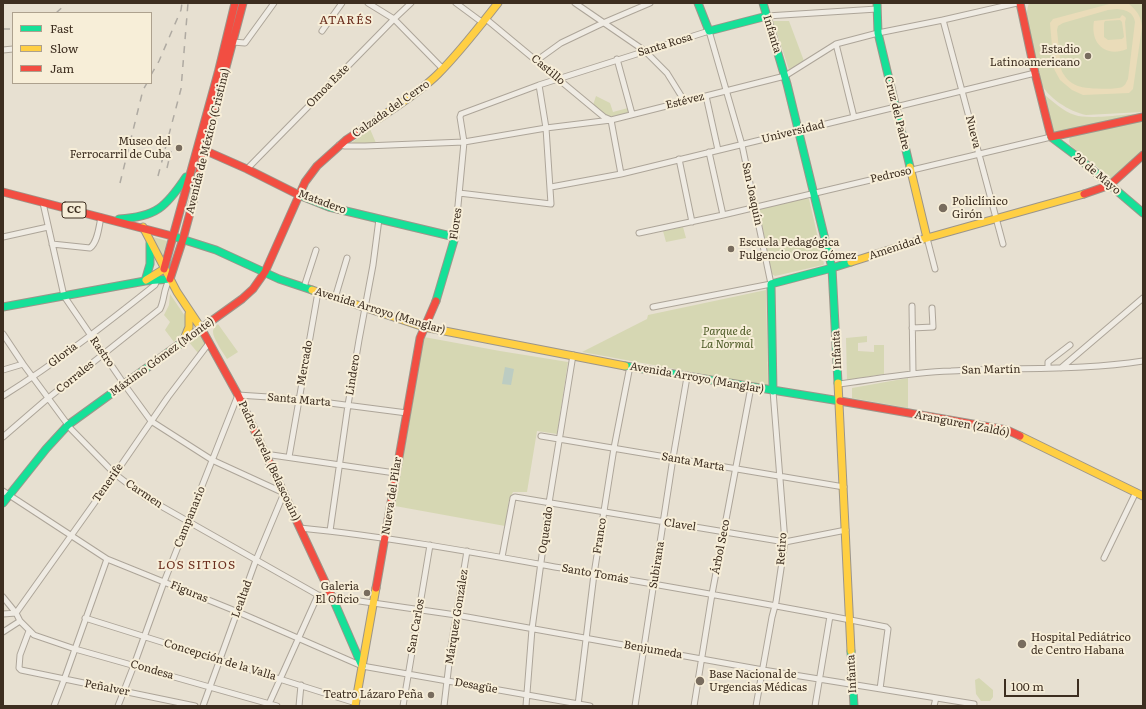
<!DOCTYPE html>
<html>
<head>
<meta charset="utf-8">
<style>
	body { margin:0 }
	#map { position:relative; width:1146px; height:709px; overflow:hidden; background:#e7e0d1; font-family:Literata,serif }
	canvas { display:block }
	.frame { position:absolute; inset:0; border:4px solid #3d2e20; pointer-events:none }
	.legend { position:absolute; left:12px; top:12px; width:140px; height:72px; box-sizing:border-box; background:#f7eed8; border:1px solid #ada18e; margin:0; padding:5px 7px; list-style:none; font-size:12px; color:#3d2e20 }
	.legend li { display:flex; align-items:center; gap:8px; height:20px }
	.legend b { width:20px; border:1px solid #ada18e }
	.scale { position:absolute; left:1004px; top:679px; width:75px; height:18px; box-sizing:border-box; border:2px solid #3d2e20; border-top:0; padding-left:5px; font-size:12px; line-height:14px; white-space:nowrap; color:#3d2e20; -webkit-text-stroke:3px #f7eed8; paint-order:stroke }
</style>
</head>
<body>
<div id="map">
<canvas width="1146" height="709"></canvas>
<div class="frame"></div>
<ul class="legend">
<li><b style="height:5px;background:#16e098"></b>Fast</li>
<li><b style="height:5px;background:#ffcf43"></b>Slow</li>
<li><b style="height:5px;background:#f24e42"></b>Jam</li>
</ul>
<div class="scale">100 m</div>
</div>
<script>
const g = document.querySelector('canvas').getContext('2d');
g.lineJoin = 'round';
function paint(path, color) { g.fillStyle = color; g.fill(path, 'evenodd'); }
function stroke(path, color, width, dash) { g.strokeStyle = color; g.lineWidth = width; g.lineCap = dash ? 'butt' : 'round'; g.setLineDash(dash || []); g.stroke(path); }
function drawText(font, color, halo, rows, align = 'center') {
  g.font = font + ' Literata,serif'; g.lineWidth = 4; g.setLineDash([]); g.textBaseline = 'middle'; g.strokeStyle = halo; g.fillStyle = color; for (const [text, x, y, turn = 0] of rows) {
    g.save(); g.translate(x, y); g.rotate((+turn || 0) * Math.PI / 180); g.textAlign = isNaN(turn) ? turn : align; if (halo) g.strokeText(text, 0, 0); g.fillText(text, 0, 0); g.restore();
  }
}
paint(new Path2D(`
	M1029 3H1143V112L1086 115C1070 112 1046 97 1040 81 1035 70 1034 55 1031 42 1029 30 1024 15 1029 3Z
	M773 21H789L804 61 789 70Z
	M1042 93C1052 100 1063 112 1075 115 1088 120 1128 114 1143 113V116L1054 132 1051 129Z
	M596 96 610 103 613 112 628 108 629 113 608 117 593 105Z
	M1143 120V150L1112 179 1070 145 1069 141 1070 136Z
	M370 129 376 143 350 144Z
	M805 197 809 199 824 264 823 265 775 276 772 274 759 210 760 209Z
	M683 227 686 238 666 242 663 231Z
	M153 237 167 241 162 257Z
	M766 290 768 386 582 352 647 319 648 315Z
	M170 294 187 319 185 329 174 342 165 330 170 322 164 315 169 305Z
	M218 324 238 352 227 359C223 353 213 338 213 332 213 328 216 326 218 324Z
	M194 335H201L206 343 198 353 188 341Z
	M867 336V342L858 343V351L874 352V345H884V374L847 380 846 338Z
	M424 337 500 351 568 362 557 434 537 431 527 492H513L509 500 505 526 395 506Z
	M908 378V408L852 398V388Z
	M979 678 993 690V697L990 701H981L976 694 975 680Z`), '#d6d7b3');
paint(new Path2D(`
	M1113 3 1129 4C1137 11 1141 16 1142 27L1133 89 1129 93 1083 95 1072 90 1060 80 1054 69 1050 23 1053 19ZM1117 9C1127 10 1133 12 1135 22L1128 79C1126 82 1126 85 1122 87 1117 90 1085 89 1078 86 1070 83 1064 77 1061 69L1057 30 1058 26 1063 23 1108 10Z
	M1122 15 1124 16 1126 18 1125 22 1127 49C1105 58 1090 43 1094 21L1120 18ZM1120 20 1122 22 1124 37 1122 39 1108 40 1104 37V23L1105 21Z`), '#eadcb9');
paint(new Path2D(`
	M505 367 514 369 511 385 502 384Z`), '#bcccc2');
const street = new Path2D(`
	M368 3 394 19 443 69
	M456 3 483 23
	M575 3 645 51 667 73 685 102
	M767 16 877 9
	M486 19 604 117 611 120 621 174
	M943 20 1003 244
	M322 31 342 3
	M233 42 245 43 274 3
	M836 44 854 117
	M3 50 13 49
	M617 59 632 114
	M536 61 561 43 603 23 650 3
	M706 96 718 150
	M339 145 345 146H365L464 142 546 128 611 120 785 76 836 44 878 33 943 20 1017 3
	M709 152 723 215
	M679 159 692 222
	M247 169 394 19 411 3
	M551 187 621 174 1035 73
	M459 193 551 204 546 128 539 85
	M43 203 64 296 124 384 151 421 212 460 284 493 256 560 203 706
	M639 233 723 215 1051 137
	M3 237 48 227
	M455 237 464 142 460 117 461 114 539 85 709 31 742 145 771 284 653 307
	M927 238 935 269
	M52 244 90 248C98 242 99 226 101 217
	M304 287 316 250
	M335 298 347 258
	M912 306 913 373
	M912 328 933 327 932 308
	M3 334 23 364 71 429 115 474 145 497 318 595 456 615 763 670 974 704
	M1048 368V362L1070 345
	M1061 368 1143 298
	M3 370 23 364
	M839 384C877 379 913 372 951 371 1015 367 1080 371 1143 361
	M3 396C56 363 106 324 155 285L157 280
	M541 436 844 487
	M3 437 47 399 160 309C165 299 163 289 170 279
	M265 454 395 473
	M289 457 318 292
	M3 491 107 559 238 612 362 666 590 706
	M300 528C391 537 482 554 572 570 677 588 782 606 886 627L888 629 880 689
	M330 531 348 405 359 340 373 265 379 219
	M502 557 513 498 515 497 785 542 846 530
	M1104 558 1136 492
	M3 597 16 613 20 621 34 635 75 649 277 706
	M3 614 16 613 115 474 168 397 209 343
	M85 618 356 703
	M29 631 20 655 19 668 21 670 195 706
	M3 632 20 621
	M578 705 594 574 614 448 630 366
	M54 706 64 680 107 559
	M118 706 134 665 164 582 238 395 299 399 407 413
	M268 706 318 595
	M299 706 301 685
	M403 706 430 545
	M444 706 451 647 467 551
	M526 706 532 629 549 503 573 355
	M635 706 673 458 687 377
	M694 706 712 594 751 387
	M756 706 772 617 776 602 785 542 773 391
	M815 706 830 616
	M934 706 936 698`);
const fast = new Path2D(`
	M698 3 709 31 767 16
	M763 3 787 84 832 268 851 262
	M877 3 878 33 910 167
	M1051 137 1075 155 1143 213
	M299 195 329 207 455 237 436 301
	M119 219C156 217 166 207 186 177
	M172 236 216 250 279 279 312 290
	M145 281 150 264V243
	M3 307 145 281 170 279
	M625 366 840 401
	M773 391 771 284 832 268 838 383
	M3 503 46 449 68 425 210 322
	M333 599 362 666
	M851 651 854 706`);
const slow = new Path2D(`
	M381 117C401 103 421 91 438 74 460 52 479 27 498 3
	M910 167 927 238
	M143 227 177 292 201 328
	M851 262 927 238 1084 194
	M146 280 164 269
	M312 290 424 327 625 366
	M184 339 189 327V314
	M838 383 851 651
	M1020 436 1143 496
	M355 706 376 588`);
const jam = new Path2D(`
	M1020 3 1035 73 1051 137
	M1051 137 1143 117
	M200 152 204 150 247 169 299 195
	M3 192 172 236
	M1084 194 1110 185 1143 155
	M164 269 218 73 235 3
	M170 279 183 239 194 198 204 150 243 3
	M210 322 242 299 253 289 265 272 305 182 317 166 346 140 381 117
	M201 328 238 395 333 599
	M840 401 1007 430 1020 436
	M376 588 420 338 436 301`);
stroke(street, '#ada599', 7);
stroke(fast, '#9c958a', 9);
stroke(slow, '#9c958a', 9);
stroke(jam, '#9c958a', 9);
stroke(street, '#efebe3', 5);
stroke(fast, '#16e098', 7);
stroke(slow, '#ffcf43', 7);
stroke(jam, '#f24e42', 7);
stroke(new Path2D(`
	M56 13 67 3
	M3 29H13
	M151 75 159 61 181 10 182 3
	M167 168 171 151
	M158 176 181 89 188 3
	M120 183 143 90 147 83`), '#afaaa2', 1.5, [7, 7]);
for (const [x, y, r, color] of [
	[1088,56,4,"#786c5e"],
	[179,148,4,"#786c5e"],
	[943,208,5,"#786c5e"],
	[731,249,4,"#786c5e"],
	[367,593,4,"#786c5e"],
	[1022,644,5,"#786c5e"],
	[700,681,5,"#786c5e"],
	[431,695,4,"#786c5e"]
]) { const dot = new Path2D(); dot.arc(x, y, r, 0, 2 * Math.PI); g.fillStyle = color; g.fill(dot); stroke(dot, '#f7eed8', 1.5); }
for (const [x, y, w] of [
	[74,210,24]
]) { const box = new Path2D(); box.roundRect(x - w / 2, y - 8, w, 16, 3); g.fillStyle = '#f7eed8'; g.fill(box); stroke(box, '#3d2e20', 1); }
drawText('bold 10px', '#3d2e20', null, [
	["CC",74,210]
]);
drawText('11px', '#3d2e20', '#f7eed8', [
	["Infanta",772,34,73],
	["Santa Rosa",665,45,-17],
	["Castillo",548,70,40],
	["Omoa Este",328,86,-45],
	["Estévez",685,101,-14],
	["Calzada del Cerro",391,109,-35],
	["Cruz del Padre",897,113,76],
	["Universidad",793,132,-14],
	["Nueva",973,132,76],
	["Avenida de México (Cristina)",208,141,-76],
	["20 de Mayo",1097,174,40],
	["Pedroso",891,175,-13],
	["San Joaquín",752,194,78],
	["Matadero",322,202,20],
	["Flores",456,224,-82],
	["Amenidad",895,248,-18],
	["Avenida Arroyo (Manglar)",380,311,17],
	["Infanta",837,350,-93],
	["Rastro",102,352,55],
	["Gloria",63,355,-37],
	["Máximo Gómez (Monte)",162,357,-36],
	["Mercado",305,363,-80],
	["San Martín",991,370,-1],
	["Lindero",353,375,-81],
	["Corrales",75,377,-39],
	["Avenida Arroyo (Manglar)",697,378,10],
	["Santa Marta",299,400,5],
	["Aranguren (Zaldó)",962,424,11],
	["Padre Varela (Belascoaín)",269,461,65],
	["Santa Marta",693,462,10],
	["Tenerife",108,483,-55],
	["Carmen",144,494,34],
	["Nueva del Pilar",392,496,-81],
	["Campanario",190,517,-68],
	["Clavel",680,525,9],
	["Oquendo",546,530,-82],
	["Franco",600,536,-81],
	["Árbol Seco",721,547,-79],
	["Retiro",782,549,-86],
	["Subirana",657,565,-81],
	["Santo Tomás",595,574,10],
	["Figuras",189,592,22],
	["Lealtad",242,599,-70],
	["Márquez González",457,617,-81],
	["San Carlos",416,626,-80],
	["Benjumeda",653,650,10],
	["Concepción de la Valla",220,660,17],
	["Condesa",152,670,16],
	["Infanta",852,674,-93],
	["Desagüe",476,686,10],
	["Peñalver",107,688,11]
]);
drawText('11px', '#3d2e20', '#f7eed8', [
	["Estadio",1080,50],
	["Latinoamericano",1080,63],
	["Museo del",171,142],
	["Ferrocarril de Cuba",171,155],
	["Policlínico",952,202,"left"],
	["Girón",952,215,"left"],
	["Escuela Pedagógica",739,243,"left"],
	["Fulgencio Oroz Gómez",739,256,"left"],
	["Galeria",359,587],
	["El Oficio",359,600],
	["Hospital Pediátrico",1031,638,"left"],
	["de Centro Habana",1031,651,"left"],
	["Base Nacional de",709,675,"left"],
	["Urgencias Médicas",709,688,"left"],
	["Teatro Lázaro Peña",423,695]
], 'right');
drawText('italic 11px', '#4d5a26', '#f7eed8', [
	["Parque de",727,332],
	["La Normal",727,345]
]);
g.letterSpacing = '1px';
drawText('12px', '#6b2e1e', '#f7eed8', [
	["ATARÉS",346,20],
	["LOS SITIOS",197,565]
]);
g.letterSpacing = '0px';
</script>
</body>
</html>
